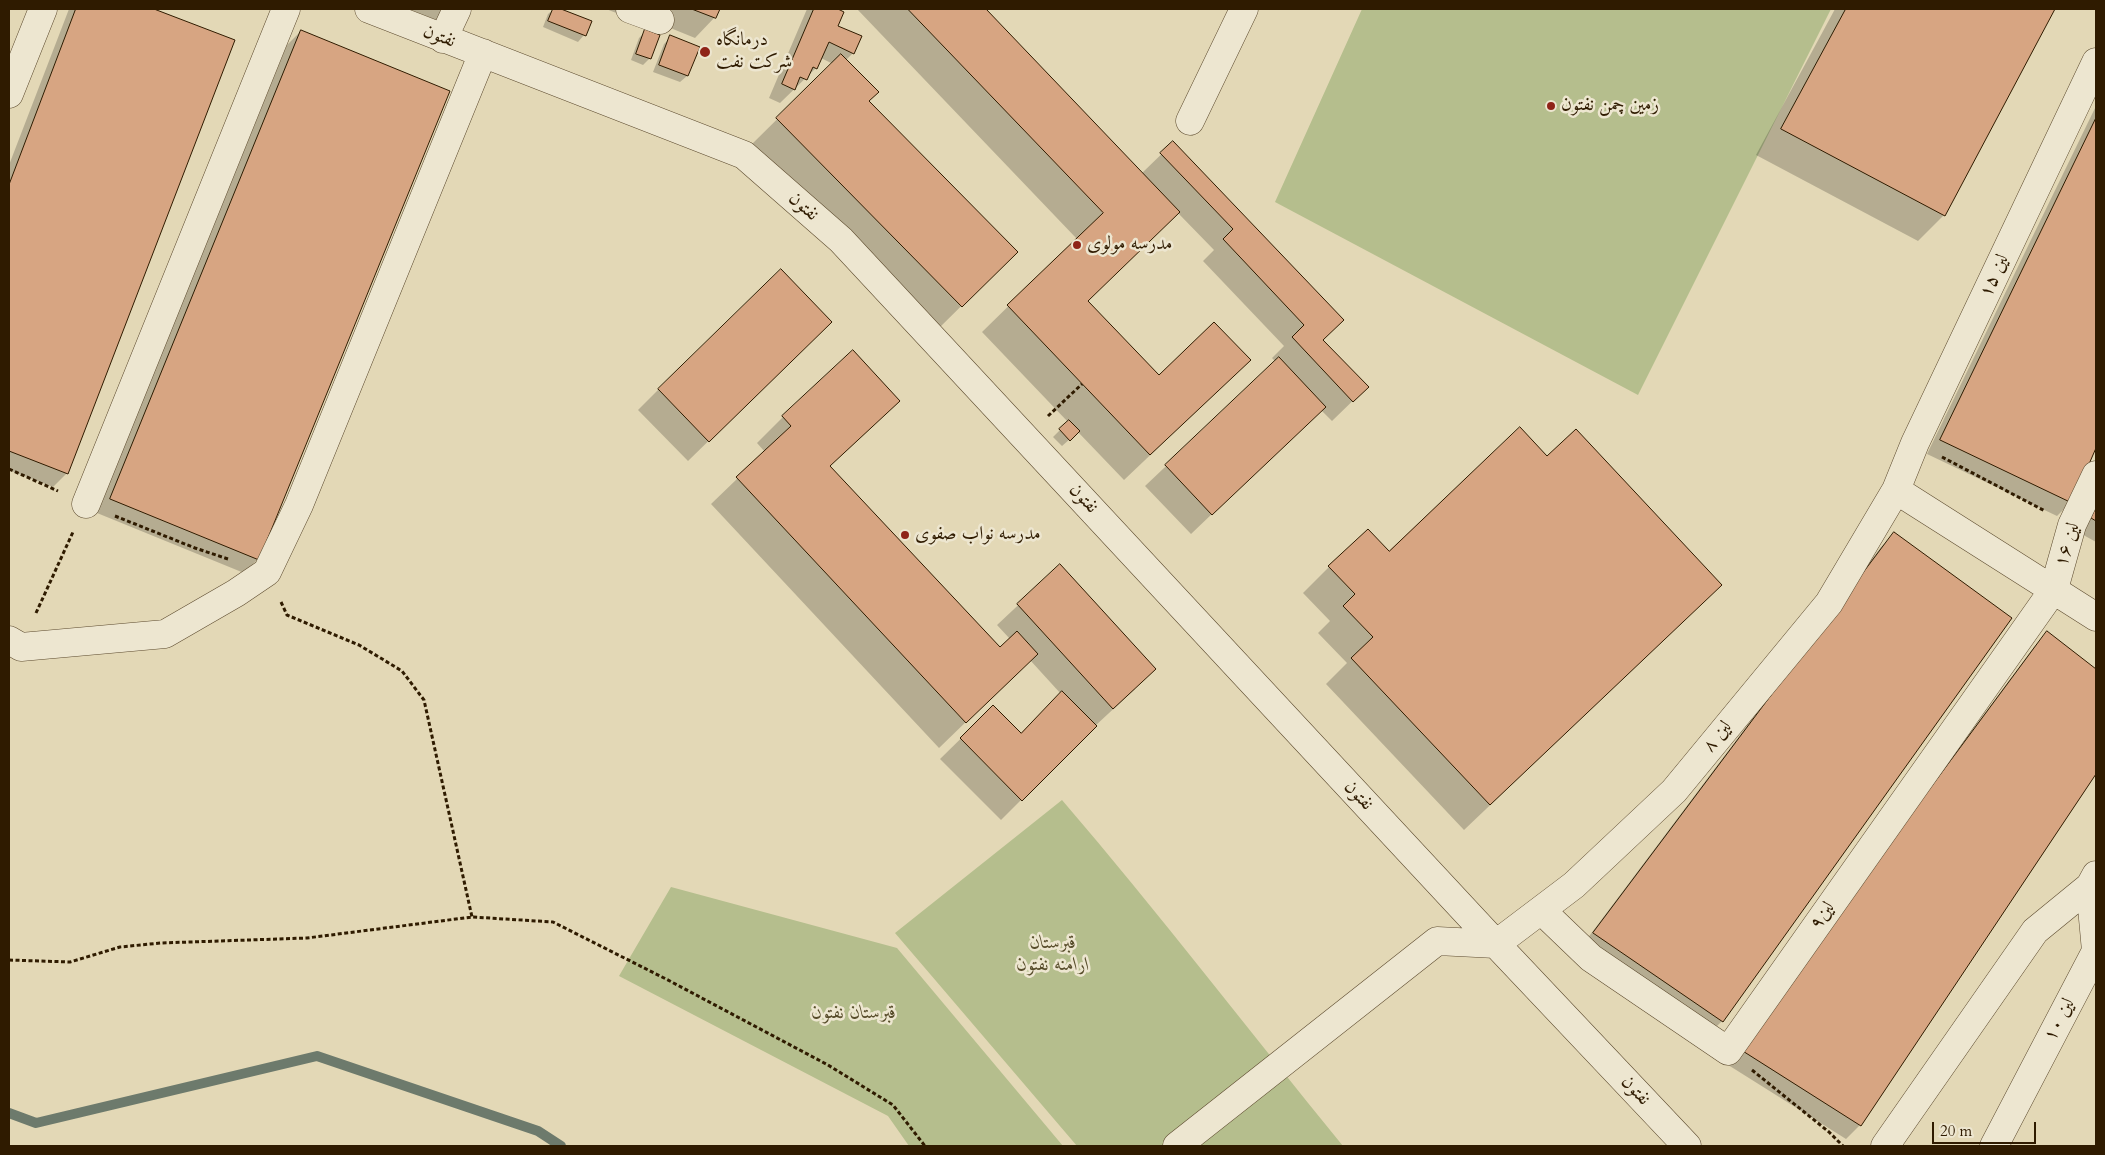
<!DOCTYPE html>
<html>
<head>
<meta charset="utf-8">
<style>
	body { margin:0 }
	#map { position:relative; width:2105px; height:1155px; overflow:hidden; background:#e3d8b6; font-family:Cardo,serif }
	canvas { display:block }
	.frame { position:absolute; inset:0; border:10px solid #2f1b00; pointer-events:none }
	.scale { position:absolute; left:1932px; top:1122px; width:104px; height:22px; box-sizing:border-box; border:2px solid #2f1b00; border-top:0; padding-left:6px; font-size:15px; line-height:18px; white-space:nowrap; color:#2f1b00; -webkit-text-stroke:4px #ede6d0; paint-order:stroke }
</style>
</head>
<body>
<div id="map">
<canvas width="2105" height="1155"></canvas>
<div class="frame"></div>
<div class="scale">20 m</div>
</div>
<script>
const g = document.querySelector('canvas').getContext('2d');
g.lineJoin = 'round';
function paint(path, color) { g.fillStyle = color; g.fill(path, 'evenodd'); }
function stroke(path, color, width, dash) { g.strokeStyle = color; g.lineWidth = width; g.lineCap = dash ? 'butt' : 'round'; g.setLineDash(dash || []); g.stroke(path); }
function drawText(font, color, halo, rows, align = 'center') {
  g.font = font + ' Cardo,Amiri,serif'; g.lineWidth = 5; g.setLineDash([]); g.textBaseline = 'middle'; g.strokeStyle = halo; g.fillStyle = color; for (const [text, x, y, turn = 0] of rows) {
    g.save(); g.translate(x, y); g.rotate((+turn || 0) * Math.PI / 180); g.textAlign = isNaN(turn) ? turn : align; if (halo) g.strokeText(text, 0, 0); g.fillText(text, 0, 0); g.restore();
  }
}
paint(new Path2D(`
	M1362 9H1831L1638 395 1275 202Z
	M1062 800C1159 913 1249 1031 1343 1146H1077L895 933Z
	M671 887 897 948 1063 1146H909L888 1116 619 976Z`), '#b5be8d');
paint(new Path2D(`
	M69 9H151L233 41 67 473 53 487 9 470V165Z
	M409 9H451L439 21Z
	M554 9 590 22 584 35 578 42 543 27 548 14Z
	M606 9H638L629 18Z
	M654 9H718L715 17 695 38 668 27Z
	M807 9H836V26L853 53 846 60 868 102 1016 252 935 332 751 145 833 64 821 58 816 68 780 103 769 98Z
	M857 9H984L1142 173 1173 143 1322 340 1367 387 1332 421 1321 410 1191 534 1145 486 1276 362 1272 358 1284 346 1203 261 1214 250 1178 213 1087 301 1159 377 1223 386 1124 480 1078 432 1062 446 1053 437 1068 422 982 332 1077 239Z
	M1835 9H2054L1944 215 1918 241 1756 155Z
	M301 31 258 559 244 573 97 513 287 45Z
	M646 31 650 58 643 65 631 60 639 38Z
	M671 37 698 48 687 76 680 82 653 72 664 44Z
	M2096 106V445L2071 502 2057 516 1927 454Z
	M810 342 688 461 638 410 659 389Z
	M783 417 872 427 829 467 1000 649 1010 639 997 625 1060 566 1135 689 1095 726 1001 820 940 759 993 707 1020 735 1061 694 1030 660 939 748 711 504 765 452 757 443Z
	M2096 493V542L2078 532Z
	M1894 534 2011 619 1722 1021 1708 1035 1581 947 1881 547Z
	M1388 553 1694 611 1464 830 1326 684 1347 663 1318 633 1330 621 1303 593 1329 567Z
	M2047 633 2096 671V771L1860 1125 1846 1139 1725 1063 2034 647Z`), '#0003');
stroke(new Path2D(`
	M9 1113 36 1123 317 1056 538 1131 561 1146`), '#6d7a6c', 10);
const building = new Path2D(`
	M76 9H154L235 40 68 474 9 451V185Z
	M553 9H561L592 21 586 36 548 21Z
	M692 9H720L716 18Z
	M814 9H838L844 12 838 26 862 36 854 54 829 42 817 69 813 67 807 80 800 77 795 90 782 84Z
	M908 9H986L1180 212 1088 301 1159 375 1214 322 1251 360 1150 455 1007 305 1103 213Z
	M1846 9H2055L1945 216 1781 129Z
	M645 29 660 35 651 59 636 54Z
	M301 30 450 91 259 560 110 499Z
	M670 35 700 47 688 76 659 65Z
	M841 54 879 92 869 101 1018 252 962 307 776 118Z
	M2096 118V448L2072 503 1940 440Z
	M1173 141 1344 320 1323 340 1369 387 1353 402 1292 337 1304 325 1223 239 1233 229 1160 153Z
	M781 269 832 322 709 442 658 389Z
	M853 350 900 401 830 466 1000 647 1017 631 1038 654 966 723 736 477 791 426 782 416Z
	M1279 357 1326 407 1212 515 1165 465Z
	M1069 420 1080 431 1070 441 1059 429Z
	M1520 427 1547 456 1576 429 1722 585 1490 805 1351 658 1373 637 1343 606 1355 594 1328 566 1368 529 1389 551Z
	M2096 507V521L2091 518Z
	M1894 532 2012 618 1723 1022 1593 933Z
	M1060 564 1156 669 1113 709 1017 604Z
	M2047 631 2096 669V774L1861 1126 1738 1048Z
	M1062 691 1097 726 1022 801 960 738 993 705 1021 733Z`);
paint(building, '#d7a582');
stroke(building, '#2f1b00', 1);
const minor = new Path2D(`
	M369 9 744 155 841 240 1496 944 1687 1146
	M630 9 660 20
	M443 39 457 9
	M9 94 43 9
	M1190 121 1244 9
	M1896 490 2096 617
	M86 504 286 9
	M9 640 21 647 165 634 236 593 267 572 299 505 483 53
	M1541 910 1591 958 1728 1051 2054 589 2072 525 2096 475
	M1496 944 1574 885 1674 791 1829 603 1896 490 1915 443 2096 62
	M1177 1146 1437 941 1496 944
	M1885 1146 2035 931 2090 886 2096 875
	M1994 1146 2096 951 2090 886`);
stroke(minor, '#5c4a2e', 29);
stroke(new Path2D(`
	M1048 416 1082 384
	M1942 457 2045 511
	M9 469 58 491
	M115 516 195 548 228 559
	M281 602 287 615 359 645 402 671 424 700 472 917
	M36 613 73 532
	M9 960 70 962 120 947 161 943 307 938 472 917 553 922 666 979 828 1065 893 1105 925 1146
	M1752 1070 1829 1132 1843 1146`), '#2f1b00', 3, [4, 2.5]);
stroke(minor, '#ede6d0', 28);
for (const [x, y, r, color] of [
	[705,52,6,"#8f2418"],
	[1551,106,5,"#8f2418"],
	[1077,245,5,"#8f2418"],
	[905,535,5,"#8f2418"]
]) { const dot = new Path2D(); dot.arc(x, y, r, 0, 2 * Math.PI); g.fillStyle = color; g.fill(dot); stroke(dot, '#ede6d0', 2); }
drawText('19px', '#2f1b00', '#ede6d0', [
	["نفتون",439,37,21],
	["نفتون",803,207,41],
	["لین ۱۵",1995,276,-65],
	["نفتون",1083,499,47],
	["لین ۱۶",2068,545,-72],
	["لین ۸",1718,737,-51],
	["نفتون",1358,796,47],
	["لین۹",1823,916,-55],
	["لین ۱۰",2060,1020,-62],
	["نفتون",1635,1091,47]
]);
drawText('19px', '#2f1b00', '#ede6d0', [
	["درمانگاه",716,41],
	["شرکت نفت",716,63],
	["زمین چمن نفتون",1561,106],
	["مدرسه مولوی",1087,245],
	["مدرسه نواب صفوی",915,535]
], 'left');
drawText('italic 19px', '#574c2a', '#ede6d0', [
	["قبرستان",1053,944],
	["ارامنه نفتون",1053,966],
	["قبرستان نفتون",854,1014]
]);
</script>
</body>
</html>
